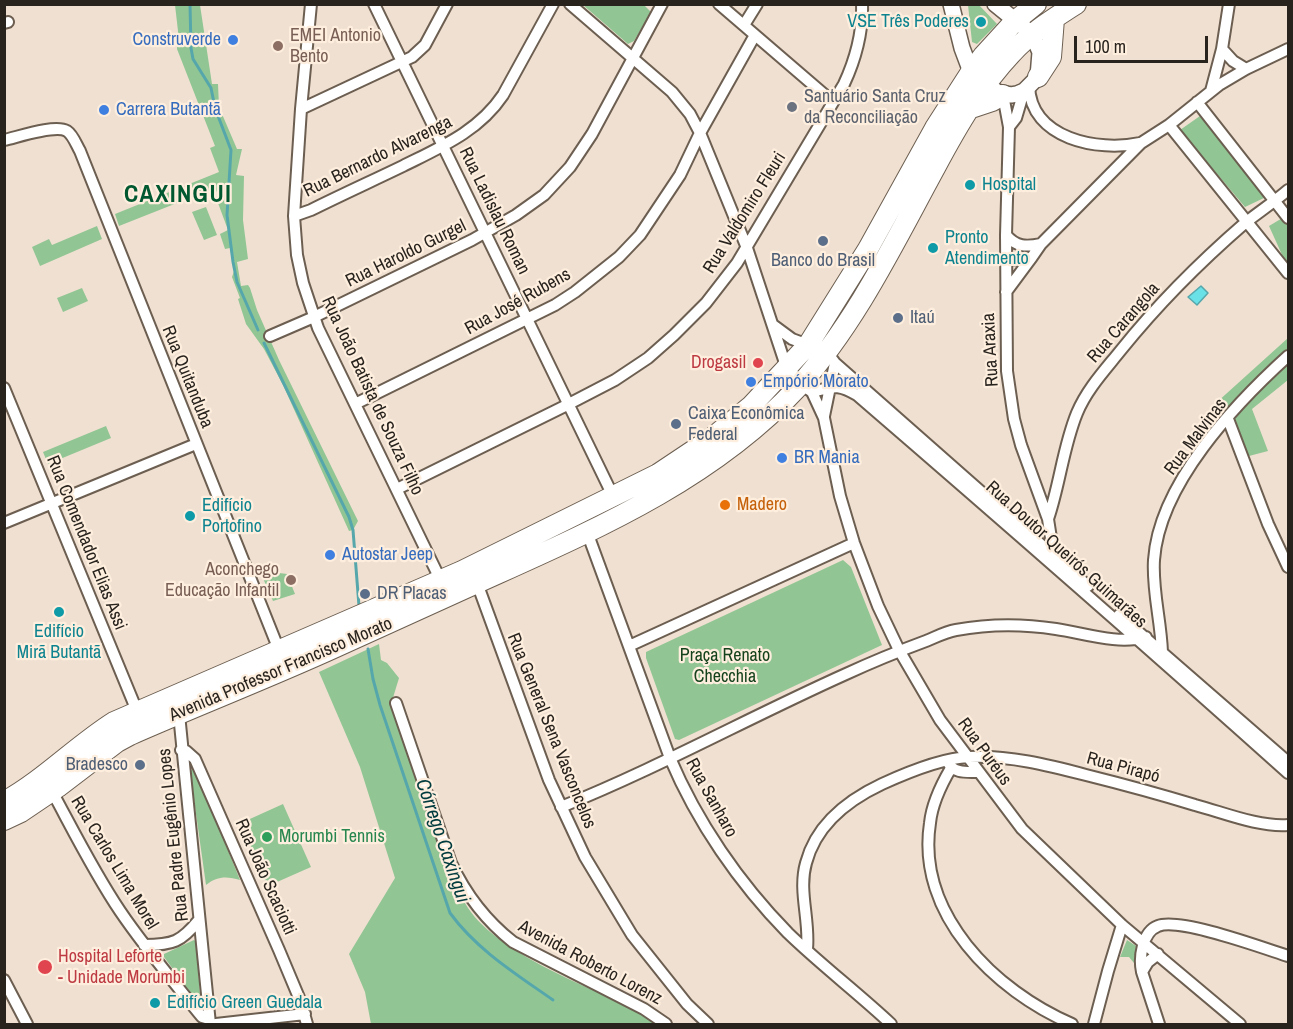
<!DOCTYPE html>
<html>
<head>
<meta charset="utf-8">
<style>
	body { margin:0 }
	#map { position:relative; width:1293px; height:1029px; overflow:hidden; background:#f0e0d1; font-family:"Archivo Narrow",sans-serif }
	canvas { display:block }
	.frame { position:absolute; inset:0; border:6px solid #29231e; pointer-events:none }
	.scale { position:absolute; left:1074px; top:36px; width:134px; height:27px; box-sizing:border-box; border:3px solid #29231e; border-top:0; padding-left:8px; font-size:18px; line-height:21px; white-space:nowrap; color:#29231e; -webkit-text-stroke:4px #fdeede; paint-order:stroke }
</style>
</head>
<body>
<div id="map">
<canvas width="1293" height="1029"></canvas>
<div class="frame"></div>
<div class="scale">100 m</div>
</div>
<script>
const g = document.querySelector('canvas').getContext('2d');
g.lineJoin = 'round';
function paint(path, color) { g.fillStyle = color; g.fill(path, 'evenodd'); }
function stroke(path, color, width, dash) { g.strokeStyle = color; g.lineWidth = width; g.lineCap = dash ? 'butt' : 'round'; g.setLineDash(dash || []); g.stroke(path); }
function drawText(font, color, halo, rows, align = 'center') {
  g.font = font + ' "Archivo Narrow",sans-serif'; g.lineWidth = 4.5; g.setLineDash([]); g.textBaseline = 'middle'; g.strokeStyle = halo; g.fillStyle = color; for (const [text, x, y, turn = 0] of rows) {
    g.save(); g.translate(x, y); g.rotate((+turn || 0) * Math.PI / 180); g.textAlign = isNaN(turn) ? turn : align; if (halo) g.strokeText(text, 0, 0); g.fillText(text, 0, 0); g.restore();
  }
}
paint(new Path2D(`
	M175 5H200L212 84H218L219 107 237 149H242L236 175 244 176 243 220 248 259 237 262 241 286 248 285 250 288 257 310 279 360 358 521 353 530 349 531 283 385 264 349 246 324 238 299 240 298 232 277 234 271 230 248 225 249 220 234 228 230 218 203 221 201 215 188 119 226 115 214 219 172 210 148 215 146 177 49 178 31Z
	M583 5H644L651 12 634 41 628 44Z
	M968 5H979L997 24 977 44 972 42Z
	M1200 116 1266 197 1245 207 1180 130Z
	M206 207 217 235 204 240 192 212Z
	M1284 217 1288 223V268L1269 226Z
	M97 226 102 239 40 266 32 247 49 239 52 245Z
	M82 288 88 301 63 312 57 298Z
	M1288 338V380L1252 409 1268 451 1249 456 1216 403Z
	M106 426 111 438 48 464 43 452Z
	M843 560 851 567 882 645 679 740 675 739 646 658V652Z
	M272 572 287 574 295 594 273 601 262 576Z
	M379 644 381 660 387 663 399 678 392 701C406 743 421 785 435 827 444 854 452 884 468 908 499 955 597 991 648 1014L659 1024H371L365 992 349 954 395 878 360 767 319 672Z
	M194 767 240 880C227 876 217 876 206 885L190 771Z
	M283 804 311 867 268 886 241 823Z
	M194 940 196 942 201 1007 164 957V954Z
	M1127 940 1136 946 1134 963 1129 957H1120Z`), '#91c694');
const water = new Path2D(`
	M1201 286 1208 293 1197 305 1188 297Z`);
paint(water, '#6ae0e7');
stroke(water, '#56a7ab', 1.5);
stroke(new Path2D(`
	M190 4 191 48 193 59 211 88 215 108 231 150 227 215 233 262 237 282 258 330
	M264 343 349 517 353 530 359 606
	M368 649 373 679 380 705 450 913C477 950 516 974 553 1000`), '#56a7ab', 3);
const street = new Path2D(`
	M311 4 301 109 294 216 297 255 303 283 318 328 441 581
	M374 4 614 498
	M570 4 672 92 690 114 700 133 747 248 785 363 801 384 812 392 824 418 840 496 854 543 878 606 899 650 940 720 1022 829 1122 925 1240 1024
	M719 4 833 102
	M4 23 8 22
	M744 25 757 4
	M1222 49 1233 61 1246 69
	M1029 86C1031 139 1098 152 1140 143
	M1211 91 1222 49 1229 4
	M1003 95 1009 127 1006 235 1007 371 1014 419 1021 445 1048 519 1054 557
	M1197 102 1288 218
	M301 109 412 57 425 45 447 4
	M1169 125 1288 273
	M1009 127 1016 118 1024 91
	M4 140C18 137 55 124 67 131 73 135 76 144 80 151L279 650
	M294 216 311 210C341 195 372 181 403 166 441 147 479 131 503 95L553 4
	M1006 235C1016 247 1026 247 1041 244
	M1006 259 1023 260 1032 257 1041 244 1141 143 1169 125 1219 85 1246 69 1288 49
	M1006 292 1032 257
	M773 325 792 339 811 346
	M270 336 314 317 472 240 516 215 544 195 570 167 592 134 662 4
	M835 363 1088 586
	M4 388 137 711
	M812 392C833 387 837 383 857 395 1002 520 1146 646 1288 773
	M355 404 555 305 575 292 619 257 640 235 680 175 700 133 755 35
	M824 416 835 363 832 359
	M1228 419 1268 524 1288 567
	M397 489 563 407 615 380 648 358 674 335 706 303 737 263 844 84C856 58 863 33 862 4
	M1048 519C1060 484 1063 447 1077 413 1087 389 1105 370 1121 350 1158 304 1200 262 1245 223 1259 212 1274 202 1288 190
	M4 523 196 444
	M587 532 670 758C697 822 739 883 788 933 821 965 858 993 891 1024
	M477 583 549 780 585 857 632 935 687 1004 708 1024
	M1119 615 1288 762
	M629 646 854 543
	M1162 652C1161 621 1152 590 1154 560 1159 484 1235 404 1288 356
	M396 703 451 863C466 895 485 920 513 942L644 1009 666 1024
	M179 714 210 1024
	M181 750 186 751 195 759 279 950 300 1000 307 1024
	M947 761C954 774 966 772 979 772
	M951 768C941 785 932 803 930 823 916 914 995 991 1072 1024
	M48 790 54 795C75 834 95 874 120 911 145 948 174 982 202 1017L209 1019
	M561 807C658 768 750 717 846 674 872 662 899 651 926 641 936 637 945 632 956 630 988 624 1024 624 1056 629 1084 633 1117 645 1146 637
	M144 945C173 945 181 942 199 920
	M807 949C810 920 798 891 806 863 816 825 848 800 882 784 906 773 943 758 969 757 1008 755 1048 765 1086 775 1122 784 1159 794 1195 805 1225 813 1258 827 1288 825
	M1158 954 1148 962 1142 972 1159 1024
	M1142 972C1139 958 1142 932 1158 926 1179 917 1263 948 1288 956
	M4 980 27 1024
	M216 1024 305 1014
	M1094 1024 1108 971 1122 925`);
const secondary = new Path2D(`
	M951 4 962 48 971 72 997 92 1011 95 1017 94 1024 91 1038 77 1040 52 1032 34 995 4`);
const highway = new Path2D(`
	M1038 77 1051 57 1054 19
	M968 109 992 101 1003 95
	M4 802C44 780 76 746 114 722L462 571 658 474 712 438 751 406 808 345 868 249 935 128 971 72 983 56 1015 21 1036 4
	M4 820 21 812 58 787 117 742 130 735C198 705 268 678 336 647 383 626 430 604 477 583 592 531 711 481 798 387 856 323 895 241 936 166 958 125 980 87 1012 53 1030 33 1053 19 1076 4`);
stroke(street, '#6c5f51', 14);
stroke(secondary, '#6c5f51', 18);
stroke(highway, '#6c5f51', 22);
stroke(street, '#fff', 10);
stroke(secondary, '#fff', 15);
stroke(highway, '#fff', 20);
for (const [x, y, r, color] of [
	[981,22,6,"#0f9aa8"],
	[233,40,6,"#3f7fe0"],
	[278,46,6,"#8d6e63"],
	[792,107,6,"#6b7280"],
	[104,110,6,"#3f7fe0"],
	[970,185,6,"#0f9aa8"],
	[823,241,6,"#5c6f8a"],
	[933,248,6,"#0f9aa8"],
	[898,318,6,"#5c6f8a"],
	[758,363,6,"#e0444e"],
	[751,382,6,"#3f7fe0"],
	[676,424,6,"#5c6f8a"],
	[782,458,6,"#3f7fe0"],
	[725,505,6,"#e8710a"],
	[190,516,6,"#0f9aa8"],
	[330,555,6,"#3f7fe0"],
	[291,580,6,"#8d6e63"],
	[365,594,6,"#5c6f8a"],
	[59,612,6,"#0f9aa8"],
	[140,765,6,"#5c6f8a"],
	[267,837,6,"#2e9e5b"],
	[45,967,8,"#e0444e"],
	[155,1003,6,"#0f9aa8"]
]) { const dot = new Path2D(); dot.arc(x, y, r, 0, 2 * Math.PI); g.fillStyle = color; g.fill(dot); stroke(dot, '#fdeede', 2); }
drawText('18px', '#0d838f', '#fdeede', [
	["VSE Três Poderes",969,22,"right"],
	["Hospital",982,185],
	["Pronto",945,238],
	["Atendimento",945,259],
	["Edifício",202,506],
	["Portofino",202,527],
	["Edifício",59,632,"center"],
	["Mirã Butantã",59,653,"center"],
	["Edifício Green Guedala",167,1003]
], 'left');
drawText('18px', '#785e54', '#fdeede', [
	["EMEI Antonio",290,36],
	["Bento",290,57],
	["Aconchego",279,570,"right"],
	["Educação Infantil",279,591,"right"]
], 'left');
drawText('18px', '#366cbe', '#fdeede', [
	["Construverde",221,40,"right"],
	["Carrera Butantã",116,110],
	["Empório Morato",763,382],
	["BR Mania",794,458],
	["Autostar Jeep",342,555]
], 'left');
drawText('18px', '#5b616d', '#fdeede', [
	["Santuário Santa Cruz",804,97],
	["da Reconciliação",804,118]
], 'left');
drawText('18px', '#29231e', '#fdeede', [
	["Rua Bernardo Alvarenga",378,157,-26],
	["Rua Ladislau Roman",494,211,64],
	["Rua Valdomiro Fleuri",745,213,-58],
	["Rua Haroldo Gurgel",406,254,-26],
	["Rua José Rubens",518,302,-29],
	["Rua Carangola",1124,323,-49],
	["Rua Araxia",991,350,-93],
	["Rua Quitanduba",187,377,68],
	["Rua João Batista de Souza Filho",372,396,65],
	["Rua Malvinas",1196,437,-53],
	["Rua Comendador Elias Assi",86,543,68],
	["Rua Doutor Queirós Guimarães",1066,555,42],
	["Avenida Professor Francisco Morato",281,670,-23],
	["Rua General Sena Vasconcelos",551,731,68],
	["Rua Puréus",984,752,54],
	["Rua Pirapó",1123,768,15],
	["Rua Sanharo",711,798,61],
	["Rua Padre Eugênio Lopes",174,835,-96],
	["Rua Carlos Lima Morel",114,863,59],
	["Rua João Scaciotti",265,877,66],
	["Avenida Roberto Lorenz",590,963,28]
]);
drawText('18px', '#4e5e75', '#fdeede', [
	["Banco do Brasil",823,261,"center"],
	["Itaú",910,318],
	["Caixa Econômica",688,414],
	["Federal",688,435],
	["DR Placas",377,594],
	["Bradesco",128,765,"right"]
], 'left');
drawText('18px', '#be3a42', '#fdeede', [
	["Drogasil",746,363],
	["Hospital Leforte",58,957,"left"],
	["- Unidade Morumbi",58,978,"left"]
], 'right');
drawText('18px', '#c56008', '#fdeede', [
	["Madero",737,505]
], 'left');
drawText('18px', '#14421b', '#fdeede', [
	["Praça Renato",725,656],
	["Checchia",725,677]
]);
drawText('18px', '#27864d', '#fdeede', [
	["Morumbi Tennis",279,837]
], 'left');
drawText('italic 20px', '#003b3e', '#fdeede', [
	["Córrego Caxingui",442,841,71]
]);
g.letterSpacing = '1.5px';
drawText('bold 24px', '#005830', '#fdeede', [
	["CAXINGUI",178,196]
]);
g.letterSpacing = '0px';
</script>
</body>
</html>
